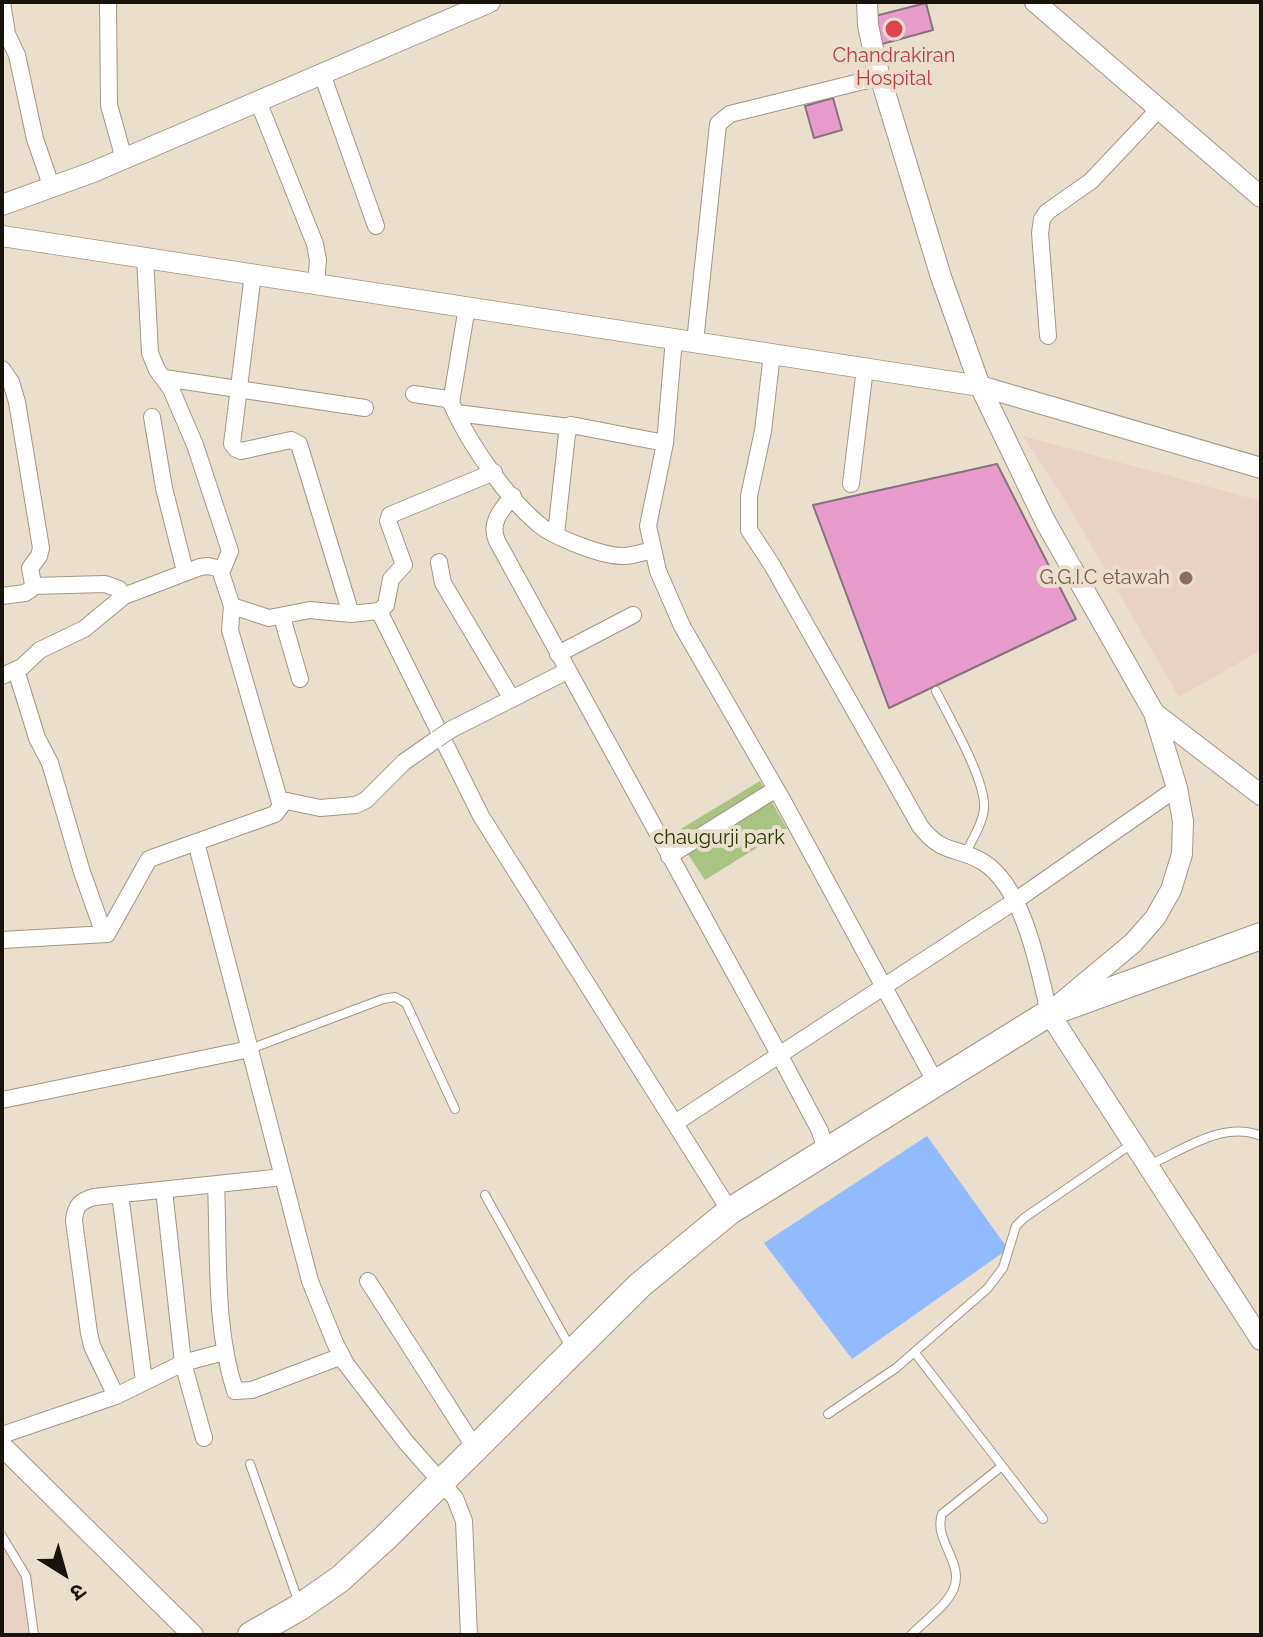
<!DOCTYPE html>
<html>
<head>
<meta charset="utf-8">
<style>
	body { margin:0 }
	#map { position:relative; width:1263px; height:1637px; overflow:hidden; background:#eadecc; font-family:Raleway,"Noto Sans Devanagari",sans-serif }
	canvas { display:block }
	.frame { position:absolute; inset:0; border:4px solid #18140d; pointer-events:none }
	.north { position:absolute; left:24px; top:1533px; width:80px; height:80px; -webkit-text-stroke:6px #eadecc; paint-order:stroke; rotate:143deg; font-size:22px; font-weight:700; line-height:32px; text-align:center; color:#18140d }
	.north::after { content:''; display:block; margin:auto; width:28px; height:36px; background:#18140d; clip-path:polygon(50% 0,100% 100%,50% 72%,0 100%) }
</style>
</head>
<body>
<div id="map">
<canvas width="1263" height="1637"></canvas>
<div class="frame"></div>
<div class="north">उ</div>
</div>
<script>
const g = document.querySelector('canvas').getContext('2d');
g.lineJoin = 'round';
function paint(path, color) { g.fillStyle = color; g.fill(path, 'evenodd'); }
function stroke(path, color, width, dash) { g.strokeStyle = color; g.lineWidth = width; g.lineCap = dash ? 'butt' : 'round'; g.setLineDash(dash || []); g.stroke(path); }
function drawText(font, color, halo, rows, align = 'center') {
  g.font = font + ' Raleway,sans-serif'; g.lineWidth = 8; g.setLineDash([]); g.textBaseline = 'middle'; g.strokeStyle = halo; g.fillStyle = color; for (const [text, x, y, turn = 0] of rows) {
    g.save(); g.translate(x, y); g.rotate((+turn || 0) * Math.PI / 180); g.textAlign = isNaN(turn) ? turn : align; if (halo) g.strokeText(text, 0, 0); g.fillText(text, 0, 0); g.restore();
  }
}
paint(new Path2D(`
	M1023 436 1261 501V650L1179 697 1069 507Z
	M2 1539 32 1572 34 1635H2Z`), '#e8d1c6');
paint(new Path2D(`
	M760 781 787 829 705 880 674 833Z`), '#a9c482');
paint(new Path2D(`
	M927 1136 1008 1249 852 1359 764 1243Z`), '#91baff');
const building = new Path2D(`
	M926 3 933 30 882 44 875 16Z
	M833 98 842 130 814 138 805 106Z
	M997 464 1076 619 889 708 813 505Z`);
paint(building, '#e79ccc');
stroke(building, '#86737e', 2);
const service = new Path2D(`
	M936 691C949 717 986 780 984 808 983 823 972 840 965 854
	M250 1049 383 999 395 997 406 1003 455 1109
	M1149 1165C1183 1150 1224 1120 1261 1136
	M485 1195 570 1347
	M915 1353 1043 1519
	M828 1414 896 1368 987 1289 1003 1268 1016 1226 1024 1218 1133 1143
	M250 1464 299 1603
	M2 1536 26 1576 34 1635
	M911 1635C924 1621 947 1606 954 1588 964 1562 933 1540 942 1514L1002 1466`);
const minor = new Path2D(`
	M2 2 7 34 17 55 35 139 52 188
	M108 2 109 105 124 159
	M322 74 376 226
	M258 101 315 244 318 260 316 284
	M253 274 232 444 236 449 241 451 291 440 299 444 351 614
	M467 307 451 403C469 444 507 499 542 527 559 539 602 556 623 556 633 556 644 552 653 550
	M1048 336 1040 233 1042 219 1047 212 1091 181 1159 109
	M674 339 665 443 648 526 658 571 682 626 783 801 936 1083
	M695 342 718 124 730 114 880 77
	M772 354 763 431 749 496V530L772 565 920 826C943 856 957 846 983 862 1024 887 1039 970 1049 1013
	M2 369 11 382 17 402 41 548 39 556 30 568 33 584 31 589 25 593 2 596
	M164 378 365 408
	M414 394 447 399 451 403
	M456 413 570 427
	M152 417 164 488 185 571
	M851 484 865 368
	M513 496C501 510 489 523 497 541L780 1056 820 1131 826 1151
	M556 534 567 434 571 425 665 443
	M439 562 443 583 512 699
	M33 586 105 584 119 589
	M232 606 269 618 310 610 351 614 379 611 386 605 391 579 404 565 388 521 390 515 494 472
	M379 611 481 816 730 1211
	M282 617 300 679
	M558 654 633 615
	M16 670 37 738 50 763 82 872 104 934
	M2 676 22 667 40 650 84 629 124 596 200 567 208 566 221 569
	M452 729 567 671
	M282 800 320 808 356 805 366 800 404 762 437 739
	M196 842 310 1281 335 1343 346 1364 405 1441 455 1498 464 1521 469 1635
	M669 856 776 789
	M2 940 107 934 149 859 275 814 281 806 230 630 232 606 221 573 230 551 195 445 171 389 157 370 150 353 145 257
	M2 1100 250 1049
	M675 1123 1015 901 1177 788
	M216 1184C219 1253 214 1326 235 1391L252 1390 342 1356
	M164 1190 183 1363 204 1438
	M120 1194 144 1381
	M368 1281 475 1448
	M116 1396 92 1346 89 1333 74 1221C75 1206 80 1201 94 1197L283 1177
	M2 1435 116 1396 183 1363 224 1352`);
const tertiary = new Path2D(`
	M867 2 868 25 876 63 941 277 980 386 1045 521 1154 713 1177 788 1183 821 1182 854 1171 890 1155 918 1133 943 1049 1013 1261 1340
	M1035 2 1261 197
	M2 205 93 172 490 2
	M2 236 980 386 1261 468
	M1154 713 1261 795
	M2 1446 193 1635`);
const primary = new Path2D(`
	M251 1635 300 1607 340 1579 385 1538 640 1285 730 1211 1049 1013 1261 936`);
stroke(service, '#a29786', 10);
stroke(minor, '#a29786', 18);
stroke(tertiary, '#a29786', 22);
stroke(primary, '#a29786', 28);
stroke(service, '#fff', 8);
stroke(minor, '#fff', 16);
stroke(tertiary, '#fff', 20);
stroke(primary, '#fff', 26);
const minorBridge = new Path2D(`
	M437 739 452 729`);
stroke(minorBridge, '#a29786', 18, []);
stroke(minorBridge, '#fff', 16);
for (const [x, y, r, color] of [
	[894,29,10,"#e0444e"],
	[1186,578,8,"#8d6e63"]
]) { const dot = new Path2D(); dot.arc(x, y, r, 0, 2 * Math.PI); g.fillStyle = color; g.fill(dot); stroke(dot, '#eadecc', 3); }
drawText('20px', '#be3a42', '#eadecc', [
	["Chandrakiran",894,56],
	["Hospital",894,79]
]);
drawText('20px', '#785e54', '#eadecc', [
	["G.G.I.C etawah",1170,578]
], 'right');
drawText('20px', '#293c01', '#eadecc', [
	["chaugurji park",719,838]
]);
</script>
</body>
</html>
